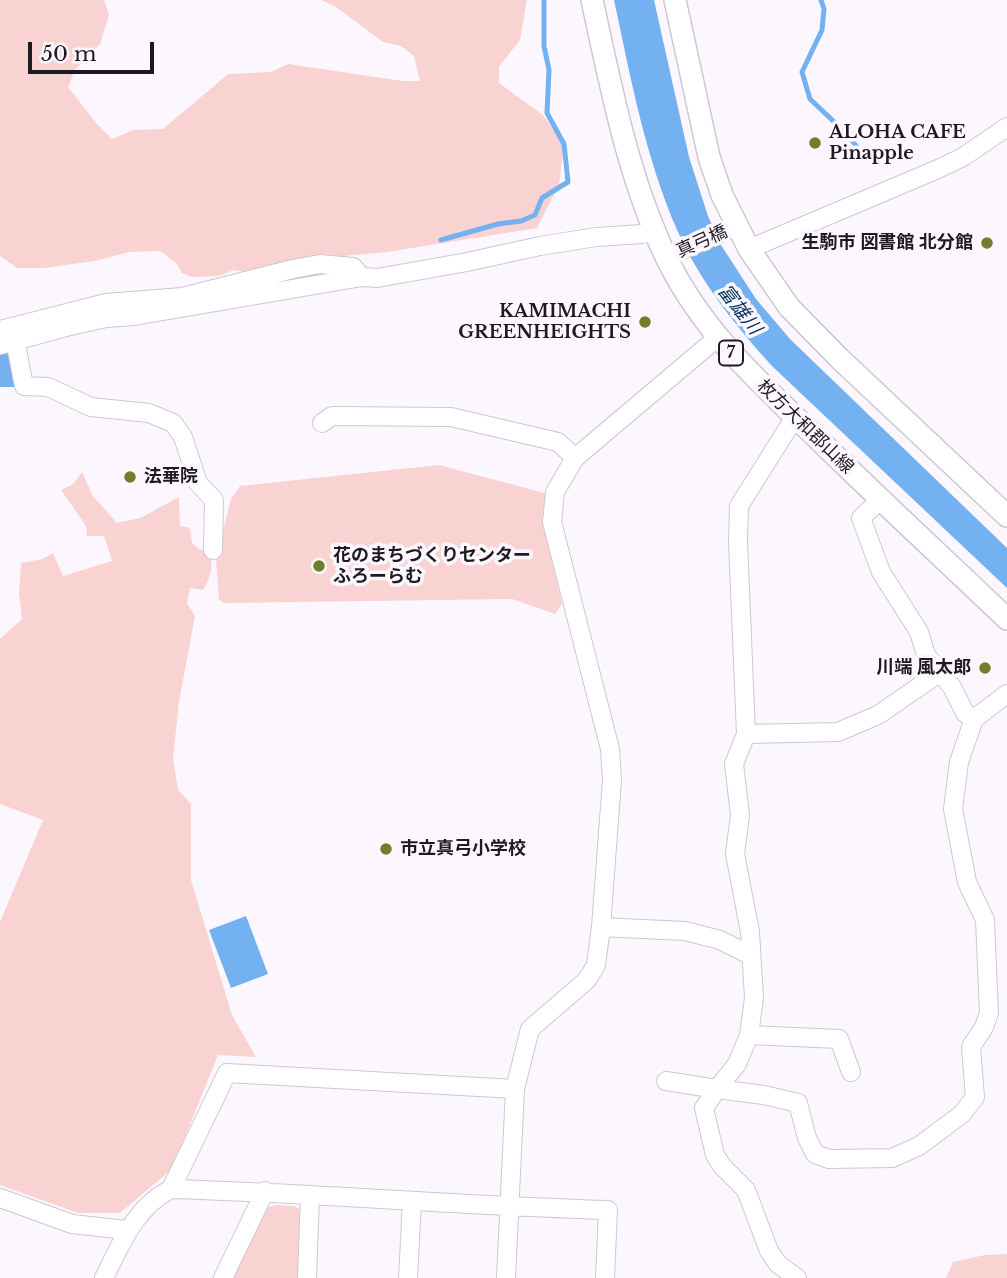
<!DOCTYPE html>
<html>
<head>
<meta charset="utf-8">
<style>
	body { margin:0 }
	#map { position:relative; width:1007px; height:1278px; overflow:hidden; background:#fcf7fe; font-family:"Libre Baskerville",serif }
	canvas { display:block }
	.scale { position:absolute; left:28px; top:42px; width:126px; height:32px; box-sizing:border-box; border:4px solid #1d1b1f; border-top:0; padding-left:9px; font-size:21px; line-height:24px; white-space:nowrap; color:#1d1b1f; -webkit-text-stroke:5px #fcf7fe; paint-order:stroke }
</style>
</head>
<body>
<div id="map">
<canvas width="1007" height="1278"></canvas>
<div class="scale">50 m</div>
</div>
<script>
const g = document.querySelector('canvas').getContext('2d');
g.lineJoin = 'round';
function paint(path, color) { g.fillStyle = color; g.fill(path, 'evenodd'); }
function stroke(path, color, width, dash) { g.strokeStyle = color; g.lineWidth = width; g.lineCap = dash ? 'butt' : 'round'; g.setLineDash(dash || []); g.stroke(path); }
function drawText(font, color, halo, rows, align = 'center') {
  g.font = font + ' "Libre Baskerville","Noto Sans JP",serif'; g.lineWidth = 7; g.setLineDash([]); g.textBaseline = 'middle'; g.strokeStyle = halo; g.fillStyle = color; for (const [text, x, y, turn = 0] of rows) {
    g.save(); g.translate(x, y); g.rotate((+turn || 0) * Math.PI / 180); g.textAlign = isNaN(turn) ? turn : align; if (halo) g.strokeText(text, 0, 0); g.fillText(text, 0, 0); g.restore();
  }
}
paint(new Path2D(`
	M0 0H104L109 15 100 44 75 70 68 87 97 124 112 139 133 130 163 129 228 74 271 72 288 64 403 81H420L414 56 401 46 383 42 336 7 321 0H527L520 40 499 67V83L543 115 564 145 559 185 537 228 387 252 311 259 250 273 234 270 219 276 192 277 182 273 176 263 160 251 129 252 95 261 44 268H17L0 256Z
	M439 465 548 494 545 532 562 604 555 614 512 599 224 603 219 600 216 559 231 499 240 486Z
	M82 472 93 496 117 523 140 518 179 497 180 526 190 528 192 543 200 550 210 549C213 565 212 575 203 590L190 588 187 603 195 616 179 702 173 758 178 790 191 804V880L232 1015 256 1057 218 1055 172 1169 120 1213H78L0 1185V922L43 820 0 804V639L22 619 19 593 21 563 42 559 53 553 63 576 112 561 104 536H87L86 526 61 490 73 484Z
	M276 1205 294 1206 302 1211 299 1278H231L264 1208Z
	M1007 1254V1278H946L953 1262 985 1255Z`), '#f9d3d2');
paint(new Path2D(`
	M614 0H654L689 157 708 216 721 245 756 299 790 339 1007 548V588L773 367C737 328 699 280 678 232 645 157 631 79 614 0Z
	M9 352 16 387H0V354Z
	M246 916 268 974 231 988 209 930Z`), '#74b1f1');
stroke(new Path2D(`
	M821 0 824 9 822 30 802 72 810 99 848 135 865 158
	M441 240 498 224 521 221 535 215 542 198 568 182 564 144 547 113 549 70 544 46V0`), '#74b1f1', 5);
const minor = new Path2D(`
	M749 249 938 169 963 157 1007 127
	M666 257 737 226
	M0 330 106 303 182 297 293 269 320 264 353 267 362 277 377 278 467 262 540 246 596 237 642 234 656 230
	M15 340 24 386 48 387 91 407 149 413 173 423 183 437 198 483 214 500 213 550
	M0 345 66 327 106 318 134 316 362 277
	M322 423 332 416 451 417 558 442 575 458
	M880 500 861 518 881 572 919 632 926 655 952 687 965 713 974 720
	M746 734 838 732 878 715 939 673
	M601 927 685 931 720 940 750 955
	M749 1035 839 1039 851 1072
	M666 1081 717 1089 737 1064 749 1035 754 998 750 932 735 854 740 815 734 764 746 734 738 541 739 506 795 417
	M171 1189 227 1073 515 1089
	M0 1198 72 1224 126 1230
	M104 1278C121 1244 135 1207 171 1189 317 1193 462 1206 608 1210L605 1278
	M223 1278 265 1191
	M307 1278 310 1196
	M408 1278 412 1202
	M506 1278 515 1089 530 1029 587 980 596 965 601 927 612 780 610 749 552 522 555 492 575 458 717 338
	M797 1278 778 1264 769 1251 746 1190 722 1166 715 1155 704 1108 717 1089 764 1095 798 1103 807 1138 815 1154 829 1159 892 1158 919 1146 962 1114 975 1097 971 1047 984 1027 989 1013 985 920 967 882 953 809 959 762 974 719 1007 694`);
const major = new Path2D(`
	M592 0C611 87 628 178 667 259 703 332 758 381 815 436 878 498 943 558 1007 619
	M675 0 709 157 722 195 749 249 789 307 840 359 1007 516`);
stroke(minor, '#cec7d1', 20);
stroke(major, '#cec7d1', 24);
stroke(minor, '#fff', 18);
stroke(major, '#fff', 21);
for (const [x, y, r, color] of [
	[815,143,7,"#717f2c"],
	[987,243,7,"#717f2c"],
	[645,322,7,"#717f2c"],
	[130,477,7,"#717f2c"],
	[319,566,7,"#717f2c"],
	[985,668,7,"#717f2c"],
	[386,849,7,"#717f2c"]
]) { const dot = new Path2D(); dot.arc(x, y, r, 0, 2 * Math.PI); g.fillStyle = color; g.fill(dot); stroke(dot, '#fcf7fe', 2.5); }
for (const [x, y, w] of [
	[731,353,24]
]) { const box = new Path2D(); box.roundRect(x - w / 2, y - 12.5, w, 25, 5); g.fillStyle = '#fcf7fe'; g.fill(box); stroke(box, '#1d1b1f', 2); }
drawText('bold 16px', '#1d1b1f', null, [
	["7",731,353]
]);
drawText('bold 18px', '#1d1b1f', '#fcf7fe', [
	["ALOHA CAFE",829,133],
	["Pinapple",829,154],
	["生駒市 図書館 北分館",973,243,"right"],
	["KAMIMACHI",631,312,"right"],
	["GREENHEIGHTS",631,333,"right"],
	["法華院",144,477],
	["花のまちづくりセンター",333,556],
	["ふろーらむ",333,577],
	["川端 風太郎",971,668,"right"],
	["市立真弓小学校",400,849]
], 'left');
drawText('18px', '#1d1b1f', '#fcf7fe', [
	["真弓橋",702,242,-24],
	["枚方大和郡山線",805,427,44]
]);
drawText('italic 19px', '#033158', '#fcf7fe', [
	["富雄川",739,310,52]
]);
</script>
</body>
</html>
